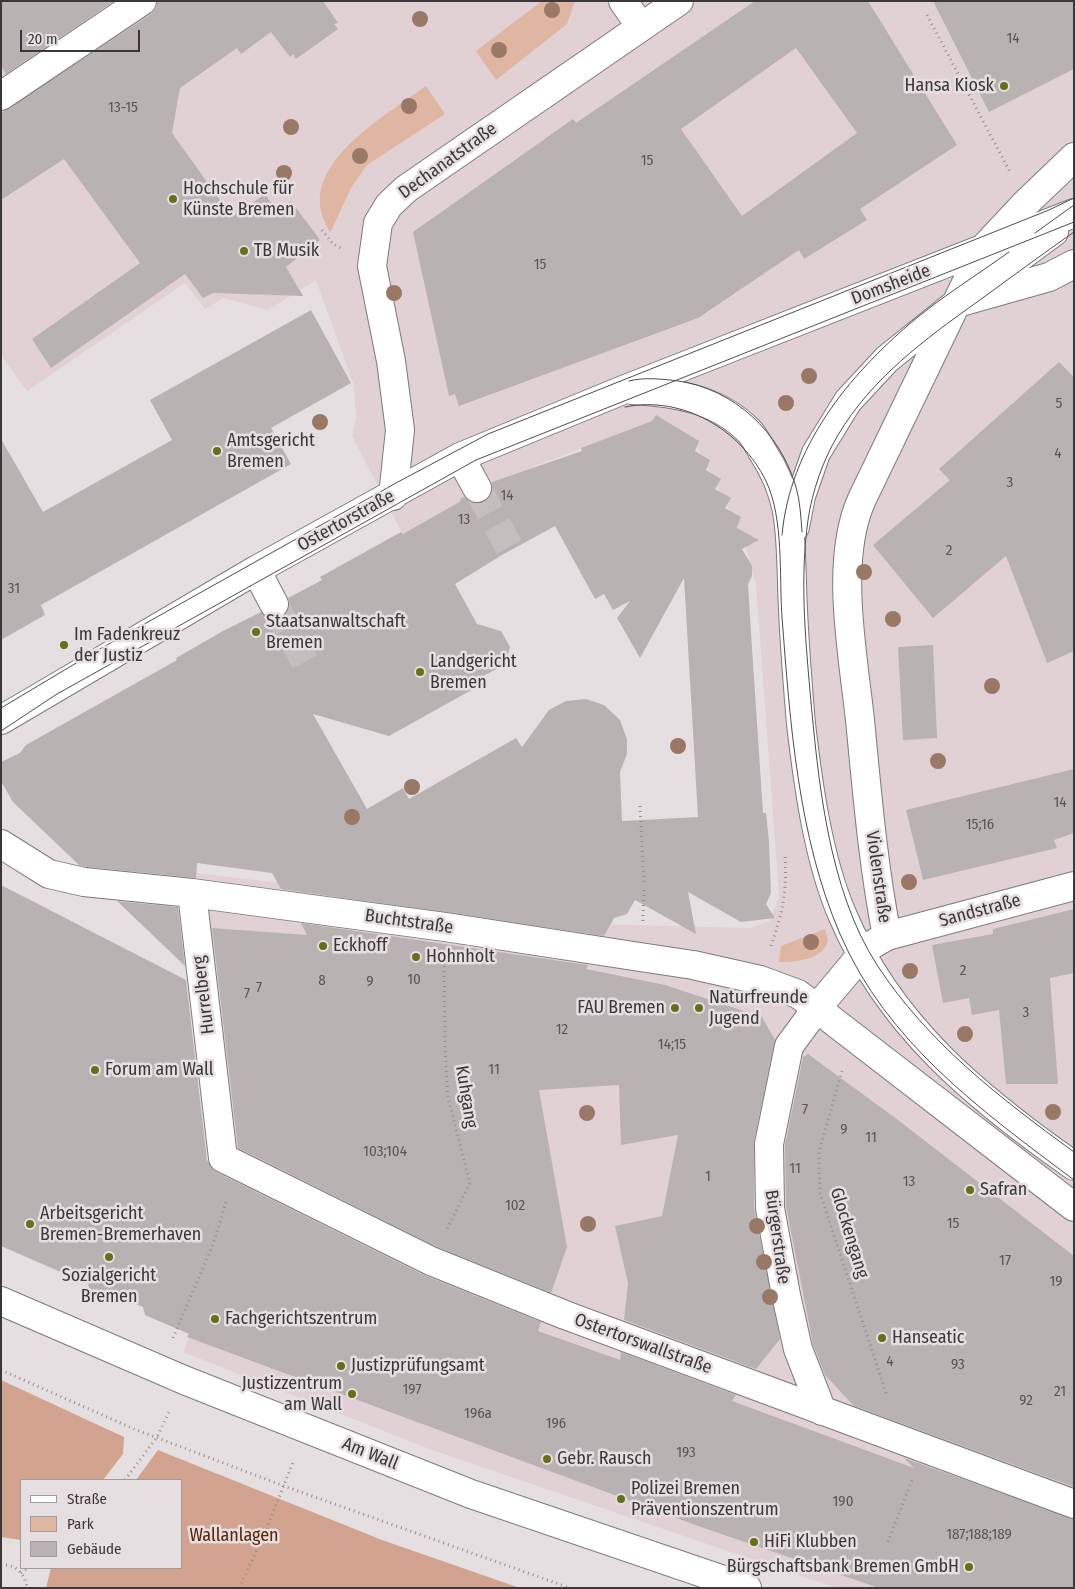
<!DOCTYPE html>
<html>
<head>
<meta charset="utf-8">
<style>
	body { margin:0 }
	#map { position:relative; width:1075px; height:1589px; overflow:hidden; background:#e6dfe1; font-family:"Fira Sans Condensed",sans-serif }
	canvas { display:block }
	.frame { position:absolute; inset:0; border:2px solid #3b3839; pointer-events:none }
	.legend { position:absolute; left:20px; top:1479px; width:162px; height:90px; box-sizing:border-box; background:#e6dfe1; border:1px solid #a29c9e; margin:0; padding:6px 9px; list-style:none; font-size:15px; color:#3b3839 }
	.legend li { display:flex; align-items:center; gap:10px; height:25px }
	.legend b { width:25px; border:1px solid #a29c9e }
	.scale { position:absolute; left:20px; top:30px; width:120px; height:22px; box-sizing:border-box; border:2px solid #3b3839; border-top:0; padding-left:6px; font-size:15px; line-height:18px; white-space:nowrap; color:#3b3839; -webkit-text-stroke:4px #e6dfe1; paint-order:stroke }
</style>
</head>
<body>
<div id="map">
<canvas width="1075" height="1589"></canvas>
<div class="frame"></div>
<ul class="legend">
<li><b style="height:6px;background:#fff"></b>Straße</li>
<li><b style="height:14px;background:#dfb6a2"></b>Park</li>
<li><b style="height:14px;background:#b9b2b2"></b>Gebäude</li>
</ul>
<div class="scale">20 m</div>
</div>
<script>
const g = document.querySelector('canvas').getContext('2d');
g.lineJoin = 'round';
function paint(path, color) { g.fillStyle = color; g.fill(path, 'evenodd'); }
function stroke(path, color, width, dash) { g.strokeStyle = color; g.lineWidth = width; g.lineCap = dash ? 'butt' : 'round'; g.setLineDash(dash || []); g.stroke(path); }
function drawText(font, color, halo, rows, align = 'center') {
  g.font = font + ' "Fira Sans Condensed",sans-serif'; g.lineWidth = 5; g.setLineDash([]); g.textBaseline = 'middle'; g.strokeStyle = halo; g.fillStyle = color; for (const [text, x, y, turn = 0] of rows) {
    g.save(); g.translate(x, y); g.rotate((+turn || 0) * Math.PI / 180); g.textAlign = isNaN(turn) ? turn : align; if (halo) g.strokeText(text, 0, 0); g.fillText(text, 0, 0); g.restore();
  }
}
paint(new Path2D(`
	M1 1H1074V1588H836L432 1450 183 1352 190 1336 211 1173 181 925 188 872 497 909 594 924 751 928 770 921 779 896 756 585 743 537 695 443 672 424 652 421 533 467 403 535 352 436 356 418 354 386 316 280 268 310 224 298 205 309 185 283 27 391 1 355Z`), '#e1d1d5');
paint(new Path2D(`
	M542 1H575L567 24 496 80 476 51Z
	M426 86 445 114 367 165 351 188 330 233C326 225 320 213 320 204 317 153 391 112 426 86Z
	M825 929 828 941C823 960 795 962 779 962L781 946Z`), '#dfb6a2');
paint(new Path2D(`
	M1 1380 124 1437 123 1454 103 1480H21V1540L1 1537Z
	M158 1450 382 1540 520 1588H46L51 1568H181V1480H136Z`), '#d2a48f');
paint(new Path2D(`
	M1 1H114L6 74 1 66Z
	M157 1H323L338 23 334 24 338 29 296 59 293 54 290 57 271 32 241 54 237 48 180 88 172 133 232 217 265 194 277 211 291 201 320 240 286 267 303 296 213 293 203 298 185 274 51 368 32 339 140 263 64 159 1 200V113L151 14 156 8Z
	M755 1H868L957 145 860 209 867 220 804 259 799 250 698 318 459 406 455 394 449 396 413 232 573 119 576 123ZM796 48 857 133 742 216 681 129Z
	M933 1H1074V69L989 112Z
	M311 310 351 383 271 428 291 464 41 605 45 615 1 640V439L43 512 172 440 150 400Z
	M1059 362 1074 377V651L1047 663 1006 556 933 618 873 545 950 480 939 469Z
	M656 415 699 441 695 451 710 460 706 470 721 479 715 489 731 498 725 508 741 517 737 528 759 540 742 549 752 566V576L748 584 751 633 763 813H766L769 842 771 893 766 904 775 918 741 922 688 892 696 934 635 900 627 914 614 918 604 936 281 889 272 873 197 863 196 878 87 867 79 865 13 802 2 783 1 762 20 753 26 745 177 660 176 658 223 631 261 612 273 620 282 618 287 612 290 605 288 598 322 580 320 577 401 532 403 534 461 501 460 499 464 497 476 504 485 501 491 496 492 482 582 451 581 448 652 421ZM555 526 595 599 604 594 613 610 630 601 617 618 640 658 684 578 698 817 622 821 620 772 627 754V739L620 720 604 705 586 699 566 701 549 710 522 747 516 738 409 799 403 788 367 809 313 714 389 736 484 683 481 677 505 665 510 647 501 631 477 624 455 584 502 555Z
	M933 645 937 738 903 740 898 647Z
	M1074 769V833L1054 840 1057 848 923 880 906 810Z
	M1 885 186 980 207 1160 216 1172 424 1275 541 1322 538 1331 620 1360 621 1352 736 1395 732 1401 914 1468 904 1458 1074 1519V1588H879L701 1527 187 1337 189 1334 145 1315 143 1307 108 1292 92 1299 88 1284 1 1246Z
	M117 901 178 907 185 966 139 922Z
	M1074 909V973L1050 978 1058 1084H1006L999 1010 972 1015 969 998 943 1003 932 945 993 934V929Z
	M301 923 588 965 586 969 665 985 762 1017 775 1040 754 1141V1208L780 1339 756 1369 624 1320 628 1283 615 1226 662 1216 678 1135 621 1145 619 1085 539 1090 567 1247 551 1293 437 1247 238 1148 212 928 307 935Z
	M808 1054 898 1120 1074 1256V1487L854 1406 825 1375 813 1344 786 1206 785 1145 803 1057Z`), '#b9b2b2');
stroke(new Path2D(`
	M477 488 509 547
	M274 604 305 662`), '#c4bebf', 28, [28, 14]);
const minor = new Path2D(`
	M623 1 641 27
	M1 96 142 1
	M972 292 1054 232
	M632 390C674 392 718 399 749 431 754 436 758 444 762 451 792 497 790 530 792 582 793 629 797 677 801 724 808 784 818 858 842 914 889 1026 977 1098 1074 1166
	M460 457 477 488
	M393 496 400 430 391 361 372 266 378 223 389 205 406 189 679 1
	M795 527 801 496 816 453 848 401 887 359 957 303 1049 277 1074 264
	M256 570 274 604
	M1 720 256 570 460 457 623 390 1074 213
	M1 844 49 874 84 882 192 893 445 927 640 957 693 965 760 980 798 994 1074 1207
	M192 893 223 1158 431 1261 565 1315 1074 1504
	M887 936C873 865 867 792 860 720 853 654 834 560 862 499L982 250 1026 203 1074 157
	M822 1411 798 1349 786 1295 770 1208 769 1144 789 1046 817 1008 868 947 887 936 1074 886`);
const major = new Path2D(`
	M1 1301 184 1380 471 1494 747 1588`);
stroke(minor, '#7f797b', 30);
stroke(major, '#7f797b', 30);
stroke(new Path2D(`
	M927 15 1010 172
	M322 230 333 244 341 248
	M640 806 644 883
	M643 921 644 888
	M771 946C783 910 787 894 785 855
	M444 961 445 1049 448 1097 470 1183 446 1231
	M842 1071 819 1152 820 1193 887 1396
	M173 1338 213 1244 227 1199
	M1 1370 134 1429 284 1486 570 1588
	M125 1480 157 1437 169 1412
	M888 1542 912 1480
	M1 1565C16 1564 25 1574 27 1588
	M21 1573 28 1568
	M239 1588 263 1537 294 1460
	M870 1588 871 1585`), '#948f90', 3, [1, 4]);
stroke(minor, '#fff', 28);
stroke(major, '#fff', 28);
stroke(new Path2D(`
	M1074 232C1041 255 1009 279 977 302 924 340 872 378 838 435 823 460 812 492 808 520 800 577 805 634 810 691 818 779 828 889 877 965 928 1043 1000 1098 1074 1152
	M1035 233 1074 205
	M629 381C643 377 663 379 678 381 734 389 780 432 796 487 800 501 801 517 802 532
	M625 407C683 395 741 430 766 481 784 519 779 575 782 617 790 722 798 837 840 934 887 1043 982 1111 1074 1180
	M782 535C790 447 848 376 913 321 943 296 977 275 1009 252
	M1 708 98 650 396 483 488 434 1049 210 1074 198
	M1 731 57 694 476 460 1074 222`), '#4f4b4c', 1);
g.fillStyle = '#9a7866';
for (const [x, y] of [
	[552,10],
	[420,19],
	[499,50],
	[409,106],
	[291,127],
	[360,156],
	[284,173],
	[394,293],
	[809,376],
	[786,403],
	[320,422],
	[864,572],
	[893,619],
	[992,686],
	[678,746],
	[938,761],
	[412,787],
	[352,817],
	[909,882],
	[811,942],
	[910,971],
	[965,1034],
	[1053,1112],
	[587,1113],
	[588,1224],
	[757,1226],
	[764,1262],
	[770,1297]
]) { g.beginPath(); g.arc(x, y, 8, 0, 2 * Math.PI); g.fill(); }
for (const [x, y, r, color] of [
	[1004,86,5,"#667018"],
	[173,199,5,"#667018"],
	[244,251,5,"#667018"],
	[217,451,5,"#667018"],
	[256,632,5,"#667018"],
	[64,645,5,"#667018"],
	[420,672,5,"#667018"],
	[323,946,5,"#667018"],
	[416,957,5,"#667018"],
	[675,1008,5,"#667018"],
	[699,1008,5,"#667018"],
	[95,1070,5,"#667018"],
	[970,1190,5,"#667018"],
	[30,1224,5,"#667018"],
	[109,1257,5,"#667018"],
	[215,1319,5,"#667018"],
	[882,1338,5,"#667018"],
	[341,1366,5,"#667018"],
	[352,1394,5,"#667018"],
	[547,1459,5,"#667018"],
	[621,1499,5,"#667018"],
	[754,1542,5,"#667018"],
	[969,1567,5,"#667018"]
]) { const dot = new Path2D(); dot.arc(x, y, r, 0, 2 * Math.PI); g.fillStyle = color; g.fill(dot); stroke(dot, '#e6dfe1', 2); }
drawText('15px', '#5a5657', null, [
	["14",1013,39],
	["13-15",123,108],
	["15",647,161],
	["15",540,265],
	["5",1059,404],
	["4",1058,454],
	["3",1010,483],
	["14",507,496],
	["13",464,520],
	["2",949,551],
	["31",14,589],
	["14",1060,803],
	["15;16",980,825],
	["2",963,971],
	["10",414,980],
	["8",322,981],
	["9",370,982],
	["7",259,988],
	["7",247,994],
	["3",1026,1013],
	["12",562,1030],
	["14;15",672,1045],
	["11",494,1070],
	["7",805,1110],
	["9",844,1130],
	["11",871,1138],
	["103;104",385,1152],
	["11",795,1169],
	["1",708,1177],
	["13",909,1182],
	["102",515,1206],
	["15",953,1224],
	["17",1005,1261],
	["19",1056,1282],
	["4",890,1362],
	["93",958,1365],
	["197",412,1390],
	["21",1060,1392],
	["92",1026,1401],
	["196a",478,1414],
	["196",556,1424],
	["193",686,1453],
	["190",843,1502],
	["187;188;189",979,1535]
]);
drawText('18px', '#3b3839', '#e6dfe1', [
	["Hansa Kiosk",994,86,"right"],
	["Hochschule für",183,189],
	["Künste Bremen",183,210],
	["TB Musik",254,251],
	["Amtsgericht",227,441],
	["Bremen",227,462],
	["Staatsanwaltschaft",266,622],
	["Bremen",266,643],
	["Im Fadenkreuz",74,635],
	["der Justiz",74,656],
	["Landgericht",430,662],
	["Bremen",430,683],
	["Eckhoff",333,946],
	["Hohnholt",426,957],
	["Naturfreunde",709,998],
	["Jugend",709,1019],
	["FAU Bremen",665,1008,"right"],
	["Forum am Wall",105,1070],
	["Safran",980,1190],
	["Arbeitsgericht",40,1214],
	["Bremen-Bremerhaven",40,1235],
	["Sozialgericht",109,1276,"center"],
	["Bremen",109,1297,"center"],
	["Fachgerichtszentrum",225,1319],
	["Hanseatic",892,1338],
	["Justizprüfungsamt",351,1366],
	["Justizzentrum",342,1384,"right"],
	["am Wall",342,1405,"right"],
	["Gebr. Rausch",557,1459],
	["Polizei Bremen",631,1489],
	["Präventionszentrum",631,1510],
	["HiFi Klubben",764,1542],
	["Bürgschaftsbank Bremen GmbH",959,1567,"right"]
], 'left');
drawText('18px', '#3b3839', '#e6dfe1', [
	["Dechanatstraße",448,161,-36],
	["Domsheide",891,285,-21],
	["Ostertorstraße",346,521,-29],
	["Violenstraße",878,877,82],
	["Sandstraße",980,911,-15],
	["Buchtstraße",409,922,8],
	["Hurrelberg",204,995,-97],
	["Kuhgang",466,1097,81],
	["Glockengang",849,1233,73],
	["Bürgerstraße",777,1237,82],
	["Ostertorswallstraße",643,1344,20],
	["Am Wall",370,1454,22]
]);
drawText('18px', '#5b2402', '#e6dfe1', [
	["Wallanlagen",234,1536]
]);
</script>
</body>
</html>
